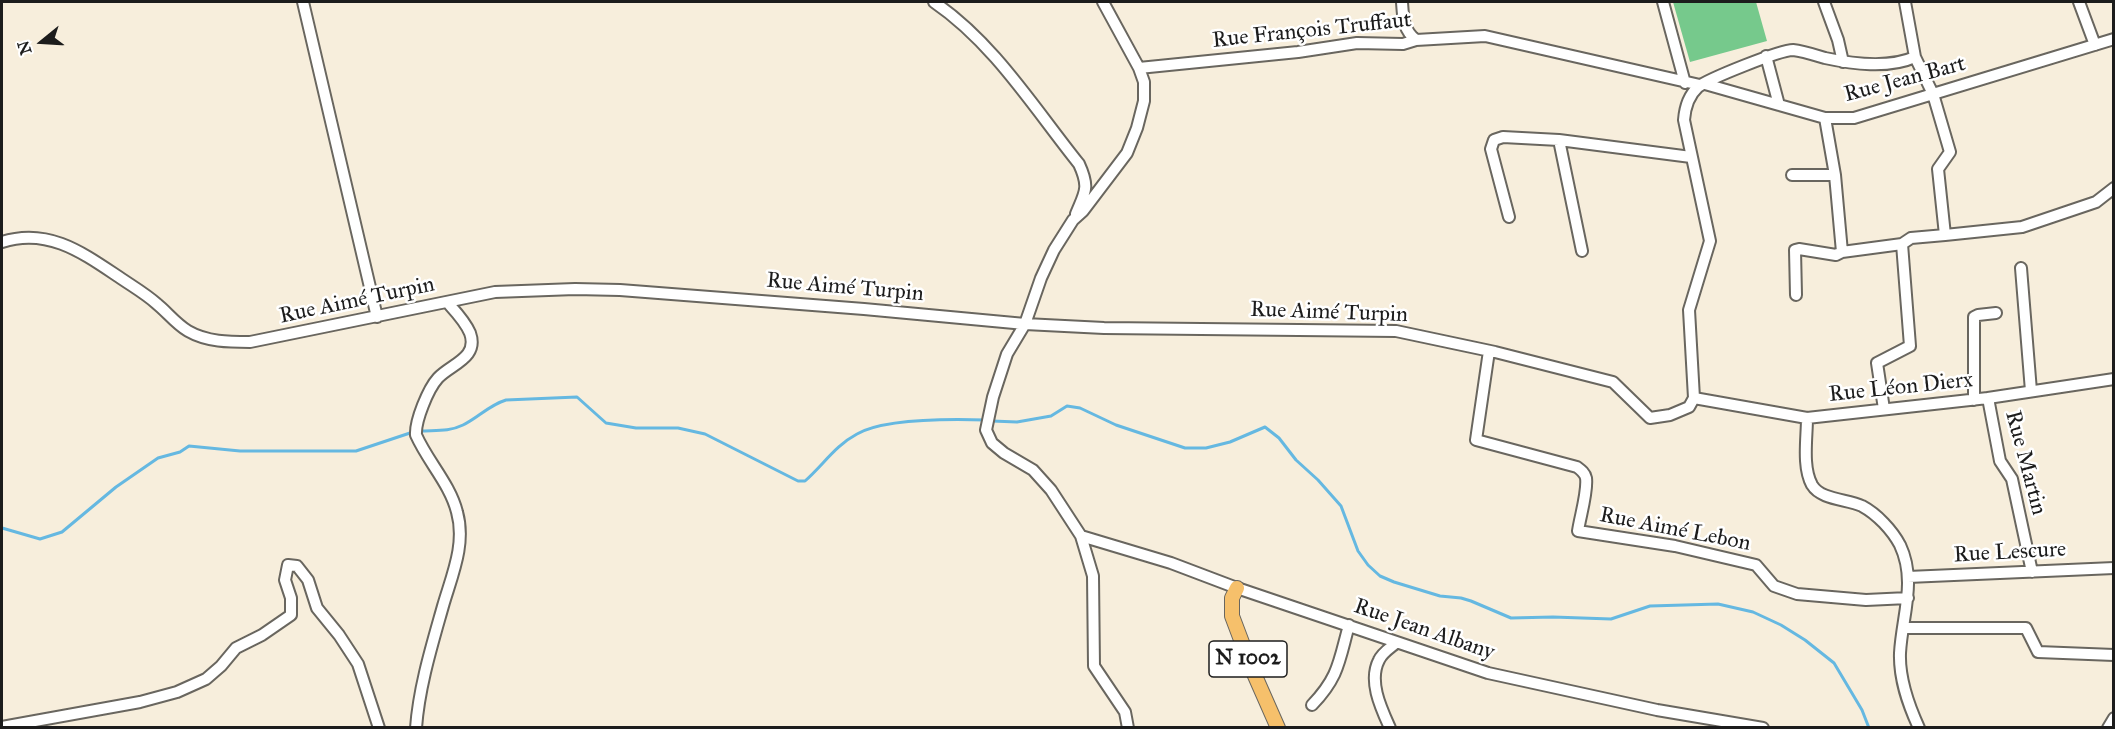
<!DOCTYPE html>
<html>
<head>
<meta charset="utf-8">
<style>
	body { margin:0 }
	#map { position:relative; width:2115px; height:729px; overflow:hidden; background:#f7eedc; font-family:"IM FELL Great Primer",serif }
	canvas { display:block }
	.frame { position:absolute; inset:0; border:3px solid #1c1c1c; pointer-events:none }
	.north { position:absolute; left:12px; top:12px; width:60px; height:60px; -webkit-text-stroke:4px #fff; paint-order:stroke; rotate:252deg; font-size:16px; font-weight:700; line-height:24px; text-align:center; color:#1c1c1c }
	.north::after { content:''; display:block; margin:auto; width:21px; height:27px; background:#1c1c1c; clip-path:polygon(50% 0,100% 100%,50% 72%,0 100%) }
</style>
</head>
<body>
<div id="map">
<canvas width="2115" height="729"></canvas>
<div class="frame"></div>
<div class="north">N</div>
</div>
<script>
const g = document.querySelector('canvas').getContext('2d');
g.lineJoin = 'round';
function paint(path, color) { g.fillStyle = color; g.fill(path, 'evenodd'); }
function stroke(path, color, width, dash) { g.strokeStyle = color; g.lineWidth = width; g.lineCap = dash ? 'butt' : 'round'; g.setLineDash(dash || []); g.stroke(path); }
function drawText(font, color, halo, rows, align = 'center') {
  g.font = font + ' "IM FELL Great Primer",serif'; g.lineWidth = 5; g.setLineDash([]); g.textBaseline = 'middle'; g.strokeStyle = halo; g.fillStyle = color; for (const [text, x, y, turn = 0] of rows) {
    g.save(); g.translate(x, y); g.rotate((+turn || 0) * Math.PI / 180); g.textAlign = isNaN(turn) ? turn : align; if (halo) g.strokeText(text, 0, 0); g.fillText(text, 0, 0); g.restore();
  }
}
paint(new Path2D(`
	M1673 2H1756L1767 41 1690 62Z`), '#76c98c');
stroke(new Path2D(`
	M992 421 1017 422 1051 416 1067 406 1080 408 1116 425 1185 448H1206L1230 442 1265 427 1279 438 1296 460 1318 480 1341 506 1358 551 1368 565 1380 576 1394 582 1440 596 1461 598 1471 601 1511 618 1553 617 1611 619 1650 606 1718 604 1753 612 1781 625 1805 640 1834 663 1862 710 1869 728
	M420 431C435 430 449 432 463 425 478 418 489 405 506 400L577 397 606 423 636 428H678L705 434 798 481H805C823 465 836 445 857 434 885 418 953 419 986 420
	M2 528 40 539 62 532 116 487 158 458 180 452 189 446 240 451H356L413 432`), '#65b8e1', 3);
const minor = new Path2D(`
	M303 2 377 317
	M934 2C994 43 1034 108 1079 164 1090 188 1085 192 1076 214
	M1103 2 1139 68 1144 82V101L1137 128 1127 153 1083 211 1073 220 1054 250 1041 278 1025 324 1007 354 993 397 986 430 992 443 1004 453 1033 470 1051 490 1081 536 1093 576 1094 666 1125 712 1128 728
	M1402 2C1403 17 1403 30 1416 40
	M1663 2 1685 83
	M1824 2 1838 40 1843 62
	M2079 2 2095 45
	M1766 56 1779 105
	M1139 68 1298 52 1357 43 1403 44 1416 40 1485 36 1700 85
	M1705 84 1825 118H1854L2114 39
	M1559 140 1582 251
	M1792 175H1835
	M1509 217 1491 149 1494 140 1503 137 1559 140 1691 157
	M1945 235 2022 227 2096 202 2114 188
	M2 242C48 227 83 253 119 277 132 286 146 294 157 304 167 312 176 324 188 331 207 342 229 342 250 342L495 292 575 289 620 290 864 309 1025 324 1104 328 1396 331 1495 352 1613 382 1650 418 1670 415 1689 407 1694 398 1689 310 1710 241 1684 120C1685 107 1688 96 1698 87 1708 79 1780 50 1793 50 1803 51 1815 55 1825 58 1853 64 1888 69 1915 57
	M1842 252 1902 244
	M2021 268 2031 391
	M1796 295 1795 250 1799 249 1836 255 1842 252 1835 175 1825 118
	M1489 351 1476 440 1577 467C1581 470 1585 473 1586 478 1588 491 1580 517 1578 531L1675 546 1756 565 1774 586 1797 594 1866 600 1908 598
	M1694 398 1807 418 1988 398 2114 379
	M1988 398 2000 461 2012 479 2032 572
	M1974 400V317L1978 315 1996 313
	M1884 409 1877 363 1910 346 1902 244 1911 238 1945 235 1938 169 1950 152 1933 94 1915 57 1905 2
	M1807 418C1807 438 1802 467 1812 485 1821 500 1847 499 1862 506 1877 514 1892 530 1900 545 1917 581 1902 616 1900 653 1899 679 1908 704 1919 728
	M1081 536 1171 563 1237 588 1488 673 1657 710 1763 728
	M1908 577 2114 568
	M1904 628H2026L2038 652 2114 655
	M1312 705C1339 677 1339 661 1349 625
	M2 727 140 702 177 692 206 679 221 666 236 648 262 635 291 615V598L285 580 288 565 297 566 308 580 317 608 339 635 358 664 379 728
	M416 728C419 687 432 645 443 606 452 575 466 544 457 512 450 484 428 462 416 435 415 421 428 389 438 378 451 364 479 358 470 333 465 321 455 311 447 302
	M1390 728C1381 708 1368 681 1379 660 1382 653 1390 648 1396 643
	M2108 728 2114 718`);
const major = new Path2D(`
	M1237 588 1232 598V616L1252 669 1278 728`);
stroke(minor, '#69665f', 14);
stroke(major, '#69665f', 16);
stroke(minor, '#fff', 10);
stroke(major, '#f6c06b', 14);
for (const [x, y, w] of [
	[1248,659,78]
]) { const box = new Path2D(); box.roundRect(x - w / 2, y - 18, w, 36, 4.5); g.fillStyle = '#fff'; g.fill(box); stroke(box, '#1c1c1c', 1.5); }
drawText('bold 21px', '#1c1c1c', null, [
	["N 1002",1248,659]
]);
drawText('22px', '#1c1c1c', '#fff', [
	["Rue François Truffaut",1312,31,-6],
	["Rue Jean Bart",1905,80,-15],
	["Rue Aimé Turpin",845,288,5],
	["Rue Aimé Turpin",357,301,-12],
	["Rue Aimé Turpin",1329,313,2],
	["Rue Léon Dierx",1901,388,-6],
	["Rue Martin",2025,463,75],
	["Rue Aimé Lebon",1675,530,11],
	["Rue Lescure",2010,553,-3],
	["Rue Jean Albany",1424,630,19]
]);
</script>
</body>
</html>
